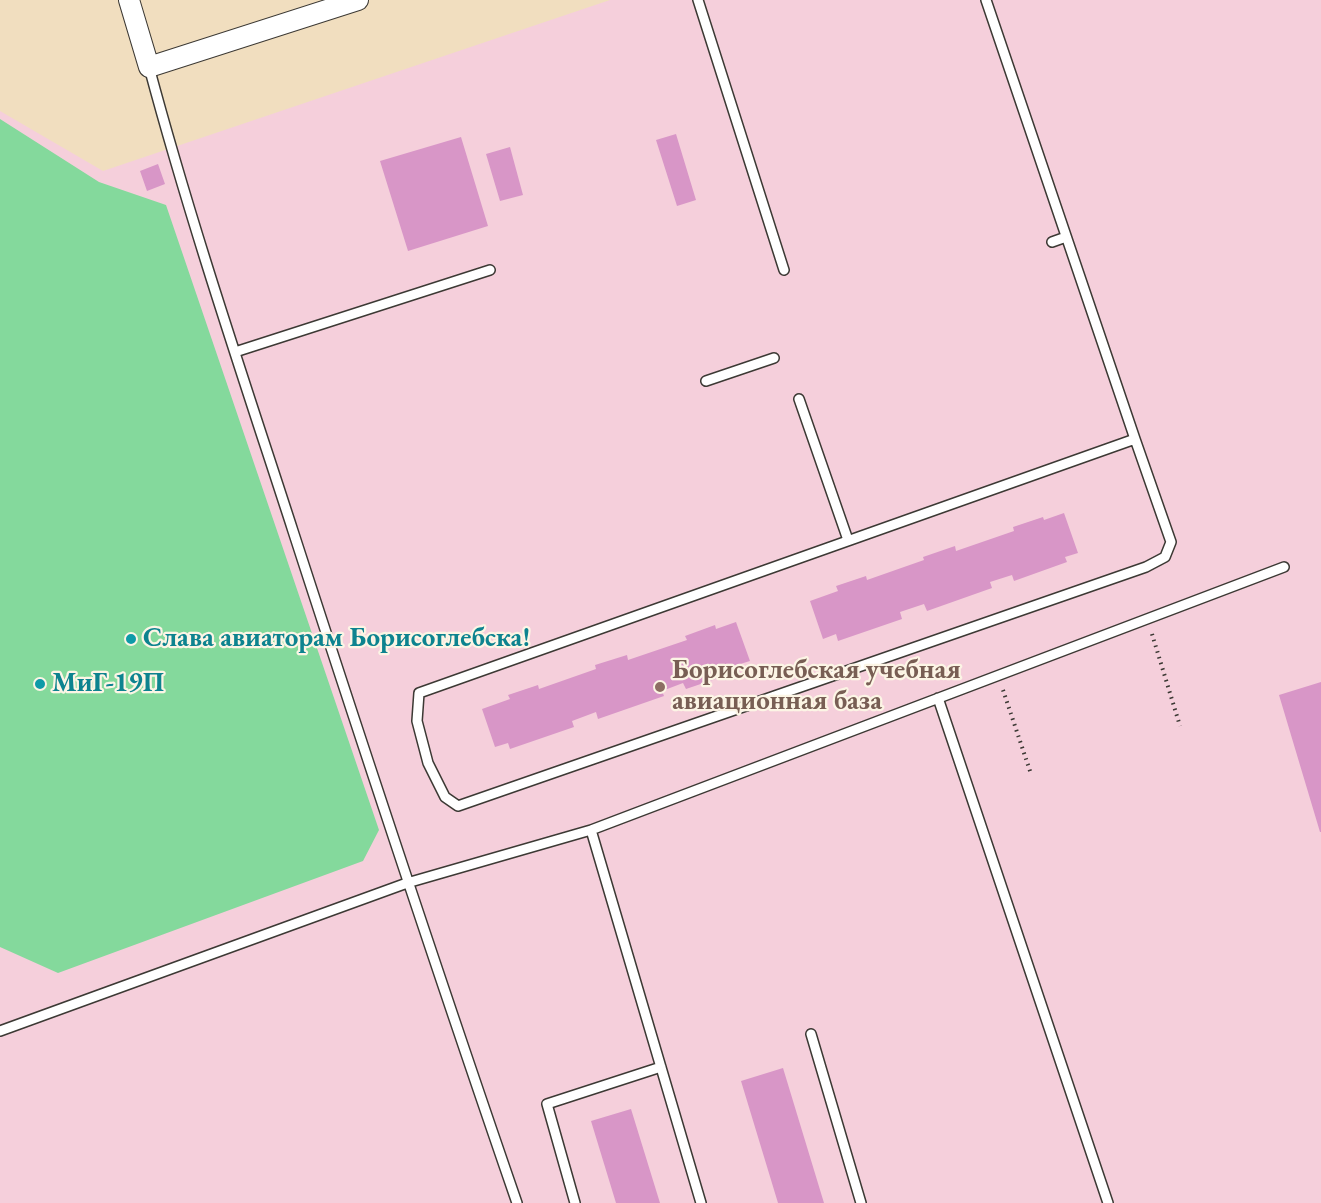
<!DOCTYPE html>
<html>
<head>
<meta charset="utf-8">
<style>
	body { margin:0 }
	canvas { display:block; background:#f1debf }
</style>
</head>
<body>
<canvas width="1321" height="1203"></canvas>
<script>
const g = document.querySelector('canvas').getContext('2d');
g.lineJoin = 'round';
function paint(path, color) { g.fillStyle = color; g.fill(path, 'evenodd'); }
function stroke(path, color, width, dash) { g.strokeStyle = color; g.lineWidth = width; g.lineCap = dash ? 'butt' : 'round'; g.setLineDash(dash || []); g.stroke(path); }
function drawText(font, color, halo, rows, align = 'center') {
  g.font = font + ' "EB Garamond",serif'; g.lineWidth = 4.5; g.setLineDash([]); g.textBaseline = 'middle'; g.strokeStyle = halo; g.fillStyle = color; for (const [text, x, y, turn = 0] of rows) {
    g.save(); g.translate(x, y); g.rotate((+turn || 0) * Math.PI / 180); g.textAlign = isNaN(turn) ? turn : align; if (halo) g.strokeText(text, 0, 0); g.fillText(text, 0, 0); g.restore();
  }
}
paint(new Path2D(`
	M610 0H1321V1203H0V111L103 171Z`), '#f5cfdb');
paint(new Path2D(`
	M0 119 99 182 166 205 379 830 363 861 58 973 0 947Z`), '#84d99c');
paint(new Path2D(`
	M676 134 696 200 677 206 656 140Z
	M461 137 488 226 408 251 380 161Z
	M510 147 523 195 500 201 486 154Z
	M158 164 165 184 147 191 140 171Z
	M1064 513 1078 553 1065 557 1067 562 1014 581 1012 575 990 582 992 588 927 611 924 604 900 612 902 619 838 641 836 634 823 639 810 601 838 591 836 586 866 576 867 580 924 560 923 557 955 546 956 551 1014 531 1013 527 1043 517 1044 520Z
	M736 622 750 661 737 665 739 671 686 689 683 683 662 691 664 696 598 719 596 712 572 721 574 727 510 749 508 743 495 747 482 709 510 699 508 695 538 685 539 689 596 669 595 665 627 655 628 660 687 640 685 636 715 625 716 629Z
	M1321 682V832H1320L1279 695Z
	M783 1068 824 1203H778L741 1081Z
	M631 1109 660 1203H616L591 1121Z`), '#d896c7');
const lane = new Path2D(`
	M698 0 784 270
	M986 0 1135 439 419 693 417 721 428 763 445 797 458 806 1146 567 1165 557 1171 542 1135 439
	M149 67C191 224 243 377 293 531 366 756 440 980 517 1203
	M1052 242 1066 237
	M235 352 490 270
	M706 381 774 358
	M799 399 848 540
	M938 698 1108 1203
	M591 830 701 1203
	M0 1031 407 883 591 830 1284 567
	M811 1034 861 1203
	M575 1203 547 1104 661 1067`);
const street = new Path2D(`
	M129 0 149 67 358 0`);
stroke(lane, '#3c3934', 12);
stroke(street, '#3c3934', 22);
stroke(new Path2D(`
	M1152 634 1180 726
	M1003 690 1031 774`), '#3c3934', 4, [1.5, 4.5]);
stroke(lane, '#fff', 9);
stroke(street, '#fff', 20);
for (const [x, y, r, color] of [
	[131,639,6,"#0f9aa8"],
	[40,684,6,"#0f9aa8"],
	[660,687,6,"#8d6e63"]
]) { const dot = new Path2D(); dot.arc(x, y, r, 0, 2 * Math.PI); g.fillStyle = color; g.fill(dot); stroke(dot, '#fcf5e5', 2); }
drawText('bold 27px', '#0d838f', '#fcf5e5', [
	["Слава авиаторам Борисоглебска!",143,639],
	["МиГ-19П",52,684]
], 'left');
drawText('bold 27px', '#785e54', '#fcf5e5', [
	["Борисоглебская учебная",672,671],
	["авиационная база",672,702]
], 'left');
</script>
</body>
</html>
